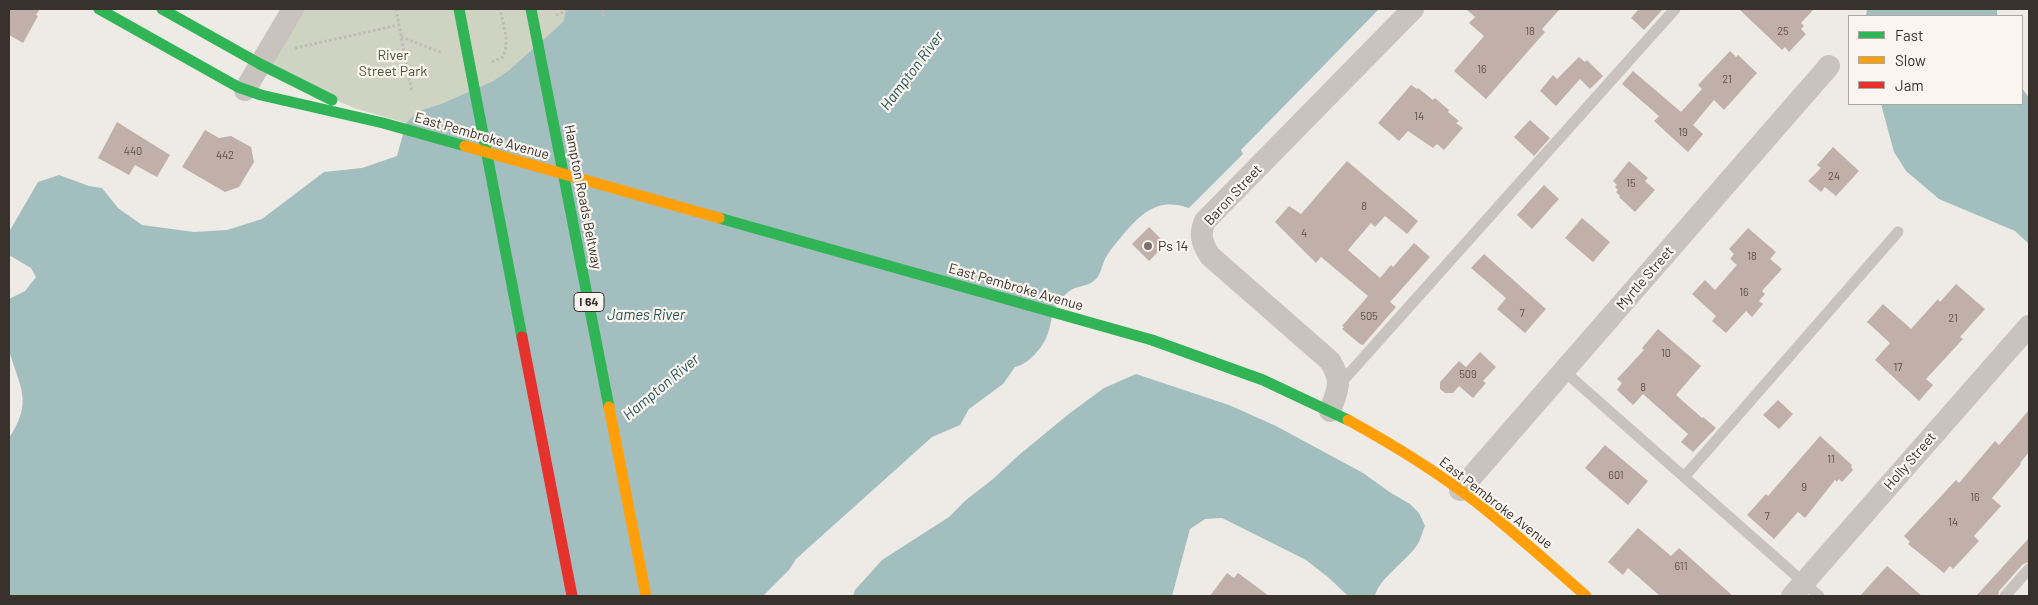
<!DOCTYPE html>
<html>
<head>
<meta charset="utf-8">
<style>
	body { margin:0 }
	#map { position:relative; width:2038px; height:605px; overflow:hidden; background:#eeeae6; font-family:Barlow,sans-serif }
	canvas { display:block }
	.frame { position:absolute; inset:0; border:10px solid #39312c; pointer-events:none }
	.legend { position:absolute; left:1848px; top:15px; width:175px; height:90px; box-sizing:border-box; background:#faf5ef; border:1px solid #ada7a1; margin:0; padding:6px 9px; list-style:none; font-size:15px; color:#39312c }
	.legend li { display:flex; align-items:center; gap:10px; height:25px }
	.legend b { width:25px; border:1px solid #ada7a1 }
</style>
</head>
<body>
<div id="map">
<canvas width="2038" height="605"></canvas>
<div class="frame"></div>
<ul class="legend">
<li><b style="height:6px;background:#30b455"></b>Fast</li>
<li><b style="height:6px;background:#ff9f0a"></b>Slow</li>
<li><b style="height:6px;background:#e5322d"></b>Jam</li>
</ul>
</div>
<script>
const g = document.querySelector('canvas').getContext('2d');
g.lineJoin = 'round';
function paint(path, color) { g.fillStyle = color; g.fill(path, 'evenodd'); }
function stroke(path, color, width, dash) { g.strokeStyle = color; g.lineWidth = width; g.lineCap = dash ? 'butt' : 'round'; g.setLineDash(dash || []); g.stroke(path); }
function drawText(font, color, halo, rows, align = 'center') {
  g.font = font + ' Barlow,sans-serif'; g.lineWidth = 4.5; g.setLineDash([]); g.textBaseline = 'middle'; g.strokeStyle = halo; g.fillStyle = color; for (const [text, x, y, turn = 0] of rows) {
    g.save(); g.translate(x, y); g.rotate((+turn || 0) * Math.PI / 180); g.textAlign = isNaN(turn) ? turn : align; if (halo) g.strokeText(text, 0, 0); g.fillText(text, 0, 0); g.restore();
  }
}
paint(new Path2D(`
	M291 9H566L563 22 509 70 493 81 441 104 418 111 406 123 354 108 258 66Z`), '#cfd3c1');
paint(new Path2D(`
	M566 9H1379L1241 150 1243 154 1189 208C1160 198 1145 210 1126 231 1119 240 1111 248 1105 259 1102 265 1101 274 1096 279 1090 285 1082 286 1075 288 1067 291 1061 299 1056 306 1051 315 1051 326 1047 336 1042 348 1029 364 1015 367L1003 384 969 409 960 425 932 437 796 559 789 570 763 596H9V438C34 400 19 387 9 350 6 336 9 313 9 299L25 291 36 277 31 268 9 255V232L38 182 59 175 89 186 102 188 118 208 142 225 194 232 227 230 262 219 324 172 362 168 397 156 406 123 418 111 441 104 493 81 509 70 563 22Z
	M1867 9H1997V16H1866Z
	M2022 88 2029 98V244L2015 231 1939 199 1906 171 1894 152 1881 104H2022Z
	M1136 374 1229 405 1276 426 1363 473 1391 493 1410 504 1419 513 1425 526C1422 532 1421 540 1417 545 1406 562 1379 578 1375 596H1348L1329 578 1306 560 1222 518 1205 519 1190 529 1172 596H853L855 590 882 560 949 517 966 500 993 479 1019 455 1070 413 1104 388Z`), '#a3bebf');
paint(new Path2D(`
	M9 9H40L36 15 38 16 23 43 9 35Z
	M1466 9H1560L1542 29 1545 32 1486 99 1454 71 1484 36 1469 23 1475 17Z
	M1639 9H1663L1644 30 1631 18Z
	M1739 9H1814L1801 23 1804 26 1801 29 1806 34 1789 52 1785 47 1782 50Z
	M1730 51 1736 57 1738 55 1757 73 1724 110 1714 100 1693 125 1703 134 1688 152 1654 121 1659 116 1622 84 1633 71 1681 112 1702 89 1698 85Z
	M1579 57 1585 62 1587 60 1603 76 1590 89 1580 79 1556 106 1540 91 1553 75 1557 79Z
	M1411 85 1417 89 1418 88 1433 100 1435 98 1449 110 1448 112 1459 121 1456 123 1463 128 1444 150 1437 144 1433 148 1408 131 1399 141 1378 123Z
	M1530 120 1550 138 1534 156 1514 137Z
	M117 122 170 155 157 177 135 165 129 175 98 158Z
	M205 130 219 138 231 136 251 147 254 162 239 187 225 192 182 167Z
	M1833 147 1859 171 1836 196 1825 187 1821 192 1808 181 1821 168 1817 165Z
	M1347 161 1418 221 1407 234 1385 216 1375 227 1371 223 1348 250 1380 278 1391 265 1393 267 1414 243 1430 257 1390 302 1396 307 1363 345 1360 344 1342 329 1344 327 1342 326 1368 296 1321 257 1316 263 1275 222 1289 206 1301 214Z
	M1629 161 1648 178 1645 181 1655 190 1635 212 1619 197 1620 196 1616 192 1618 190 1615 187 1617 185 1613 181Z
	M1544 185 1559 199 1532 229 1517 215Z
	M1582 218 1610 242 1593 262 1565 238Z
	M1149 227 1166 244 1149 261 1132 244Z
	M1748 228 1776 252 1770 259 1782 269 1762 291 1765 294 1759 301 1763 304 1752 317 1746 311 1726 333 1712 321 1716 316 1692 294 1705 280 1715 290 1737 265 1730 259 1734 254 1729 249Z
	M1484 254 1546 309 1525 333 1497 309 1506 298 1471 268Z
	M1956 284 1985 309 1960 337 1963 339 1926 379 1933 385 1919 401 1875 360 1890 343 1867 322 1883 304 1911 329 1938 299 1940 302Z
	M1658 329 1701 366 1676 395 1702 418 1703 417 1716 428 1693 452 1681 442 1688 434 1643 394 1633 405 1617 390 1622 383 1617 379 1644 350 1642 348Z
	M1480 352 1496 367 1483 381 1486 383 1473 398 1459 386 1453 393H1445L1440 389V382L1459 361 1466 367Z
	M1778 400 1793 414 1779 429 1763 415Z
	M2029 410V452L2020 463 2021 464 1992 498 2001 506 1974 536 1979 541 1953 569 1950 566 1944 573 1908 544 1910 542 1904 536 1956 480 1959 483 1995 441 1999 445Z
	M1820 436 1852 465 1851 467 1853 470 1842 482 1839 479 1837 482 1835 480 1805 518 1798 512 1774 539 1747 515 1766 494 1768 496Z
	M1605 445 1648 481 1628 505 1585 468Z
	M1638 528 1671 556 1679 548 1733 596H1660L1628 568 1623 575 1608 562Z
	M2029 538V562L2023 564 1999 591 1998 596H1976Z
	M1887 566 1892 570 1922 596H1860Z
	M1227 573 1234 578 1238 573 1269 596H1210Z`), '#c1b0a9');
stroke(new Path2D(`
	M396 9 412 92
	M603 9 604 18
	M556 15 572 9
	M401 37 443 53
	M295 48 399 25
	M492 62 503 57C510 41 503 24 500 9`), '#c1bbb6', 3, [2.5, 2.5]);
stroke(new Path2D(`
	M1564 371 1819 596
	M1339 385 1675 9
	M1684 477 1898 232
	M2005 596 2029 569`), '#c8c3be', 11);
stroke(new Path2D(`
	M245 90 293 9
	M1330 411C1338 389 1343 382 1330 361L1210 256C1202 244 1199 234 1205 221L1413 9
	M1460 490 1829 66
	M1792 596 2029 326`), '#c8c3be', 22);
stroke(new Path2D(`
	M99 9 238 87 261 95 383 123 465 146
	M162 9 260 64 332 100
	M459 9 522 337
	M531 9 609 407
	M719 218 1152 340 1263 380 1348 420`), '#30b455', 11);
stroke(new Path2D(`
	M465 146 719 218
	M609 407 646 596
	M1348 420C1392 444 1436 471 1476 502 1514 532 1550 564 1586 596`), '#ff9f0a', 11);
stroke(new Path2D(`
	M522 337 572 596`), '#e5322d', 11);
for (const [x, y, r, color] of [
	[1148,246,5,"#78726d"]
]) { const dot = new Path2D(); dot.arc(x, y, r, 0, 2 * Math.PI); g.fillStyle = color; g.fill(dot); stroke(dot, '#faf5ef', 2); }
drawText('11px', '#5b514b', null, [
	["18",1530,31],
	["25",1783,31],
	["16",1482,69],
	["21",1727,79],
	["14",1419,116],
	["19",1683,132],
	["440",133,151],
	["442",225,155],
	["24",1834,176],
	["15",1631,183],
	["8",1364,206],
	["4",1304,233],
	["18",1752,256],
	["16",1744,292],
	["7",1522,313],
	["505",1369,316],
	["21",1953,318],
	["10",1666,353],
	["17",1898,367],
	["509",1468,374],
	["8",1643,387],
	["11",1831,459],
	["601",1616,475],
	["9",1804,487],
	["16",1975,497],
	["7",1767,516],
	["14",1953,522],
	["611",1681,566]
]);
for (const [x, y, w] of [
	[589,302,30]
]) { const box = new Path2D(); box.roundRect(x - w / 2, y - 9.5, w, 19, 4); g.fillStyle = '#faf5ef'; g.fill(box); stroke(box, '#39312c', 1); }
drawText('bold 12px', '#39312c', null, [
	["I 64",589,302]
]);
drawText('14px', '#485631', '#faf5ef', [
	["River",393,55],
	["Street Park",393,71]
]);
drawText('14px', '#39312c', '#faf5ef', [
	["East Pembroke Avenue",482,136,16],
	["Baron Street",1233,195,-47],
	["Hampton Roads Beltway",583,197,79],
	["Myrtle Street",1645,278,-49],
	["East Pembroke Avenue",1016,287,16],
	["Holly Street",1910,461,-49],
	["East Pembroke Avenue",1496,503,38]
]);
drawText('14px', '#39312c', '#faf5ef', [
	["Ps 14",1158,246]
], 'left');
drawText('italic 15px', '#245458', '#faf5ef', [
	["Hampton River",912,71,-53],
	["James River",646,315],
	["Hampton River",661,387,-40]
]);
</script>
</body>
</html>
